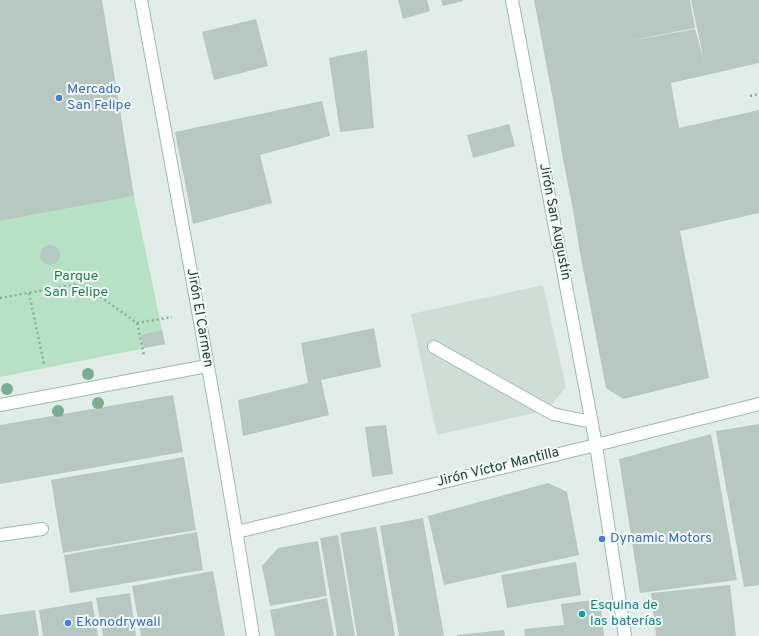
<!DOCTYPE html>
<html>
<head>
<meta charset="utf-8">
<style>
	body { margin:0 }
	canvas { display:block; background:#e1ede8 }
</style>
</head>
<body>
<canvas width="759" height="636"></canvas>
<script>
const g = document.querySelector('canvas').getContext('2d');
g.lineJoin = 'round';
function paint(path, color) { g.fillStyle = color; g.fill(path, 'evenodd'); }
function stroke(path, color, width, dash) { g.strokeStyle = color; g.lineWidth = width; g.lineCap = dash ? 'butt' : 'round'; g.setLineDash(dash || []); g.stroke(path); }
function drawText(font, color, halo, rows, align = 'center') {
  g.font = font + ' Overpass,sans-serif'; g.lineWidth = 4; g.setLineDash([]); g.textBaseline = 'middle'; g.strokeStyle = halo; g.fillStyle = color; for (const [text, x, y, turn = 0] of rows) {
    g.save(); g.translate(x, y); g.rotate((+turn || 0) * Math.PI / 180); g.textAlign = isNaN(turn) ? turn : align; if (halo) g.strokeText(text, 0, 0); g.fillText(text, 0, 0); g.restore();
  }
}
paint(new Path2D(`
	M543 285 566 387 547 410 437 435 411 314Z`), '#cfddd7');
paint(new Path2D(`
	M134 196 165 344 0 377V221Z`), '#b7e1c4');
paint(new Path2D(`
	M0 0H102L134 196 0 221Z
	M398 0H427L430 11 403 19Z
	M441 0H463V1L443 6Z
	M534 0H690L695 28 624 42 695 29 704 61 691 0H759V63L671 83 679 128 759 110V213L680 231 709 378 623 399 606 388 580 253 573 210 562 154 554 105Z
	M256 19 268 66 214 80 202 32Z
	M367 50 374 128 340 132 329 58Z
	M322 101 330 136 260 155 272 203 193 224 175 132Z
	M509 124 515 146 473 158 467 135Z
	M40 255a10 10 0 1 1 20 0a10 10 0 1 1-20 0Z
	M374 328 381 367 321 380 329 415 243 436 238 400 308 383 301 343Z
	M162 330 165 344 144 348 141 335Z
	M173 395 183 452 0 484V425Z
	M759 424V585L744 587 716 431Z
	M386 425 393 474 372 477 365 427Z
	M711 434 737 580 640 593 619 459Z
	M184 457 196 530 63 553 51 480Z
	M548 483 567 492 579 555 444 585 428 516Z
	M423 518 444 636H399L380 526Z
	M376 527 395 636H357L340 533Z
	M197 532 203 570 70 593 64 555Z
	M338 535 355 636H337L320 538Z
	M318 541 327 596 270 606 262 566 278 548Z
	M576 562 581 595 507 608 501 575Z
	M213 571 225 636H141L132 586Z
	M730 585 736 636H656L651 593Z
	M130 593 136 636H103L96 598Z
	M327 598 334 636H275L270 610Z
	M600 599 604 636H525L524 629 564 625 561 604Z
	M92 601 98 636H43L39 610Z
	M35 610 39 636H0V615Z
	M504 630 505 636H457V635Z`), '#b6c8c1');
const lane = new Path2D(`
	M434 347 553 414 591 422
	M0 535 42 529`);
const street = new Path2D(`
	M141 0C180 212 220 423 253 636
	M512 0 596 445 625 636
	M0 405 207 366
	M237 532 596 445 759 404`);
stroke(lane, '#a3b6b0', 14);
stroke(street, '#a3b6b0', 14);
stroke(new Path2D(`
	M750 96 759 94
	M29 293 44 364
	M0 298 78 284 101 297 137 323 172 317
	M137 323 144 355`), '#7eb4a5', 2.5, [2, 3]);
stroke(lane, '#fff', 12);
stroke(street, '#fff', 12);
g.fillStyle = '#7aae91';
for (const [x, y] of [
	[88,374],
	[7,389],
	[98,403],
	[58,411]
]) { g.beginPath(); g.arc(x, y, 6, 0, 2 * Math.PI); g.fill(); }
for (const [x, y, r, color] of [
	[59,98,4,"#3f7fe0"],
	[602,539,4,"#3f7fe0"],
	[582,614,4,"#0f9aa8"],
	[68,623,4,"#3f7fe0"]
]) { const dot = new Path2D(); dot.arc(x, y, r, 0, 2 * Math.PI); g.fillStyle = color; g.fill(dot); stroke(dot, '#f2f9f6', 1.5); }
drawText('14px', '#366cbe', '#f2f9f6', [
	["Mercado",67,90],
	["San Felipe",67,106],
	["Dynamic Motors",610,539],
	["Ekonodrywall",76,623]
], 'left');
drawText('14px', '#1f4038', '#f2f9f6', [
	["Jirón San Augustín",554,222,79],
	["Jirón El Carmen",199,318,80],
	["Jirón Víctor Mantilla",498,468,-14]
]);
drawText('14px', '#257b49', '#f2f9f6', [
	["Parque",76,277],
	["San Felipe",76,293]
]);
drawText('14px', '#0d838f', '#f2f9f6', [
	["Esquina de",590,606],
	["las baterías",590,622]
], 'left');
</script>
</body>
</html>
